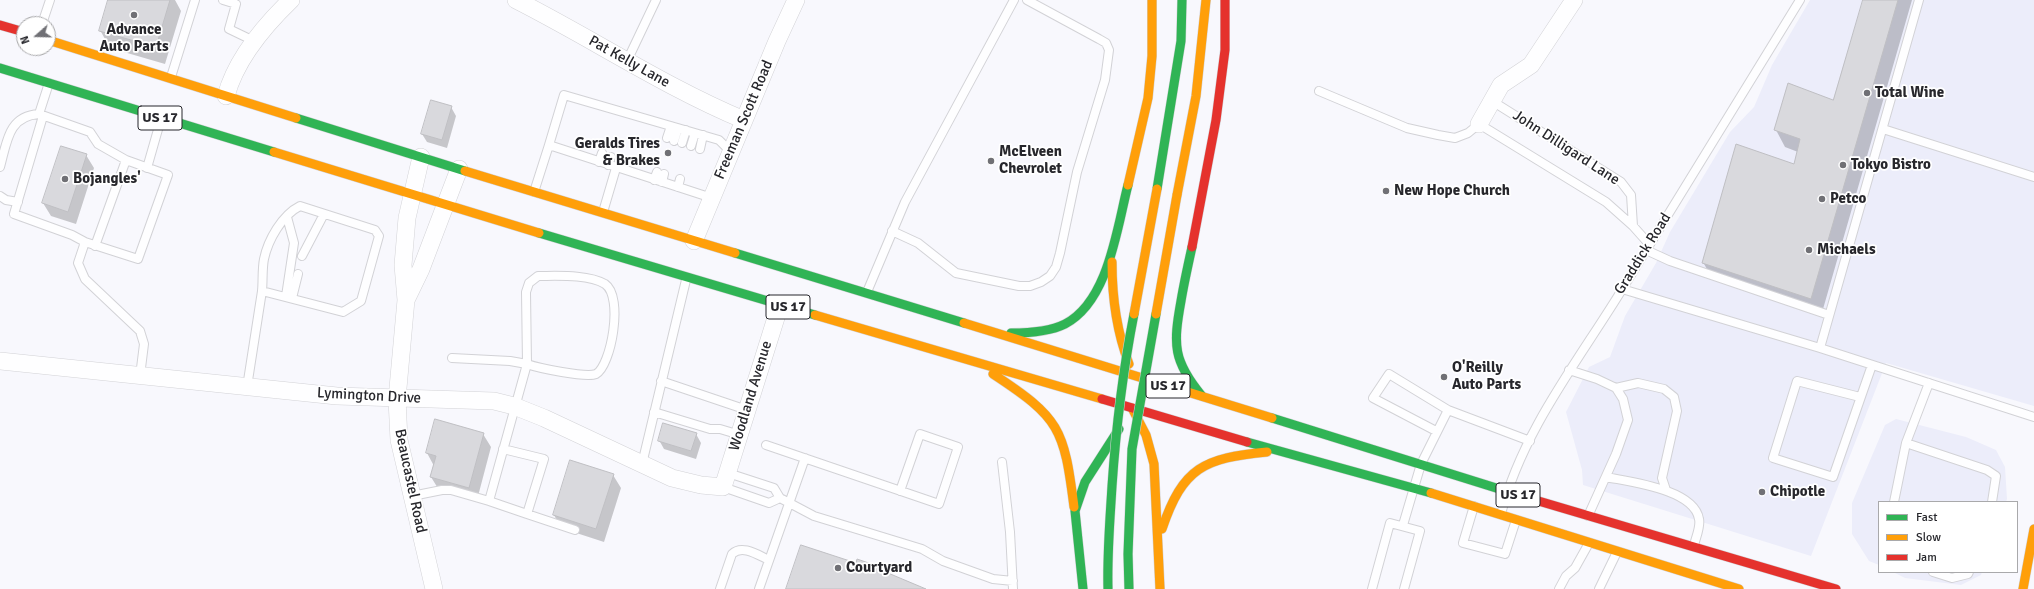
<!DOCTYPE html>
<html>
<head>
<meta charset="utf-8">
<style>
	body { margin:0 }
	#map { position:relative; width:2034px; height:589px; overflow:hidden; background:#f8f8fd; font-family:Signika,sans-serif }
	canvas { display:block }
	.legend { position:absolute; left:1878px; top:501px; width:140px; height:72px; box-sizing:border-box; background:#fff; border:1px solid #a9a9ab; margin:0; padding:5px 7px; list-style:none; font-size:12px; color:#27272c }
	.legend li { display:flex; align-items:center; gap:8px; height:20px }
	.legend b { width:20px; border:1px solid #a9a9ab }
	.north { position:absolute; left:16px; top:16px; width:40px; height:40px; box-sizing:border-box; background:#fff; border:1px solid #a9a9ab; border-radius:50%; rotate:250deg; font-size:11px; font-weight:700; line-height:16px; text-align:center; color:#27272c }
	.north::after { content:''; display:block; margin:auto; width:14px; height:18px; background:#707075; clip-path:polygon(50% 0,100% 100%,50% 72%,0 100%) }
</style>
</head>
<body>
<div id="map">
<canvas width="2034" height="589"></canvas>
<ul class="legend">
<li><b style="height:5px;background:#30b455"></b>Fast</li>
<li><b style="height:5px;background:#ff9f0a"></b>Slow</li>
<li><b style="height:5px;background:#e5322d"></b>Jam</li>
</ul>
<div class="north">N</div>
</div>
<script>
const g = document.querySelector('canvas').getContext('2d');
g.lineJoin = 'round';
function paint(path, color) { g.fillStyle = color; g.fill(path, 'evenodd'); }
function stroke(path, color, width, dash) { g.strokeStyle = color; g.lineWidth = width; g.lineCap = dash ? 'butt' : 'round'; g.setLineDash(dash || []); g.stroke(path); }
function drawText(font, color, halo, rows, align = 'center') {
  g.font = font + ' Signika,sans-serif'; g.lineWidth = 3.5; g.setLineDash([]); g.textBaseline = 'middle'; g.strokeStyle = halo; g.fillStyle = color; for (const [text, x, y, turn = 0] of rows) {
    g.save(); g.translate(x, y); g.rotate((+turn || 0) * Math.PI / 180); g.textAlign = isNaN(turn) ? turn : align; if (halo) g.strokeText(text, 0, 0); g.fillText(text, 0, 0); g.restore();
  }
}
paint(new Path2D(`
	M1810 0H2034V406L1886 363 1811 556 1583 485 1582 470 1566 412 1589 367 1610 357 1625 316 1656 263 1670 232 1730 132 1754 107 1772 65Z
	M1896 419 1966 437 1996 450 2005 467 2007 499 2006 502H1879V565L1869 561 1852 534V503L1885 425Z
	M1893 572H1982L1981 575 1961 585 1905 578Z`), '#ecedfa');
paint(new Path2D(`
	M109 0H175L181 11 165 64 110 48 100 30Z
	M1864 0H1912L1821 316 1713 280 1703 262 1795 165 1798 152 1785 147 1776 130 1833 102Z
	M451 107 456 116 447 148 427 142 422 134Z
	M86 155 94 168 76 224 51 216 43 203Z
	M483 434 491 447 477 500 439 490 431 477 434 466 427 453Z
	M696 434 701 443 696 459 664 449 659 440Z
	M613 475 621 488 604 542 561 528 554 515Z`), '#0003');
const building = new Path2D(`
	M108 0H170L156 47 99 31Z
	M1863 0H1898L1811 299 1702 263 1736 144 1794 164 1800 139 1774 130 1788 83 1833 100Z
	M431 100 452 106 442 140 421 134Z
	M61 146 87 154 68 212 42 203Z
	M435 419 484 433 469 488 430 477 436 456 426 453Z
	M663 423 697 433 691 451 658 441Z
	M570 460 614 474 596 529 553 515Z
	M801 545 856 563 857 559 889 570 888 573 926 589H786Z`);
paint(building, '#d9d9dd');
stroke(building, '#bfbfc3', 1);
const lane = new Path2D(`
	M223 0 236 4 229 29 254 41
	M42 24 50 0
	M627 61 656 0
	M171 77 195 0
	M49 83 39 114 90 132 98 144 126 160 168 175 138 259 85 242 78 263 85 279 140 331 144 344 140 376
	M1319 91 1407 128 1438 135 1455 138 1468 133 1479 124 1606 202 1633 226 1631 195 1621 182 1492 101
	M43 116 14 214 72 235 85 242
	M1883 129 2034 177
	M667 138 671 126
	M674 141 678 128
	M682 143 686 130
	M691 146 695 133
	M700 149 703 135
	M599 162 602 153
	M608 165 611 157
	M0 167C7 142 8 116 39 114
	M147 168 161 119
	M654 180 657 172
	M662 182 664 174
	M678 187 680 179
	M534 192 549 145
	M0 196 6 200 18 202
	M712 198 549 145 564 95 719 140 731 152
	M603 212 616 168
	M1633 226 1649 244
	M892 231 918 243 956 273 1019 286H1030L1041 282 1050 276 1056 267 1060 253 1077 172 1105 80 1109 50 1106 43 1099 39 1027 0
	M95 246 126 160
	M1646 250 1670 261 1829 315
	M302 256 324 214
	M538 276C557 276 588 274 605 284 624 297 611 366 596 374 586 378 538 368 527 364L526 292 529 283Z
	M1622 289 1820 348 2034 417
	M867 292 905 202 1014 0
	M286 296 294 243 287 217
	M292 298 298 274
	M1820 348 1919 0
	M1569 370 1597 379 1616 388 1623 399 1628 420 1616 454 1588 516
	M661 381 747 410
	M247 387 262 291 343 312 361 301 379 236 375 230 300 206C282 215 268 240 264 259 262 269 263 281 262 291
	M1616 388 1638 383 1664 389 1674 397 1677 411 1662 478 1666 490
	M1860 397 1797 381 1773 458 1833 477 1872 365
	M654 412 710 429H720L740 435
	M1436 431 1373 398 1389 374 1448 410
	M1906 443 1987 470 1996 476 1992 502
	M766 445 939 504 958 447 920 434 900 491
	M1002 462 1010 532 1013 589
	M642 464 686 280
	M1606 477C1630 482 1694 489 1699 519 1701 527 1695 539 1694 546
	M723 487 769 503 780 498 774 488 728 473
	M412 496 442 490H451L489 501 527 364 510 361 452 358
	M780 498 814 516 922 549 943 561 993 579 1013 581
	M489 501 527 514 544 459 503 449
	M1894 502 1906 443 1929 383
	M1474 506 1463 543 1505 554 1516 520
	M527 514 575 530
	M1501 514C1522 431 1579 360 1623 288 1682 192 1741 96 1800 0
	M1403 525 1421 464 1448 410 1530 441
	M1933 572 1952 578 1968 574 1969 572
	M720 589 732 554C742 544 758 555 769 560
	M759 589 805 458
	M1372 589 1390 523 1420 531 1404 589
	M1559 589 1566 576 1575 568 1589 543
	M1599 589 1617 552`);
const street = new Path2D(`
	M516 0C593 39 665 87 744 120
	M226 96C236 59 264 26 291 0
	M1479 124 1501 85 1531 65 1574 0
	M421 157 407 218 403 265 406 300 397 399 399 440 434 589
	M694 241 777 41 796 0
	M407 298 421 269 459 169
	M0 361 337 396 494 401 514 406 544 418 672 478 701 485 723 487 780 305`);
const fast = new Path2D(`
	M0 68 274 152
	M296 118 465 171
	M1157 189 1181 41 1182 0
	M539 233 815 315
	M1192 247C1188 265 1184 283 1181 301 1173 345 1173 361 1202 396
	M735 253 964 323
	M1011 333C1029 333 1049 332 1065 324 1109 301 1117 227 1128 185
	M1272 418 1525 497
	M1247 442 1431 493
	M1083 589 1075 511 1085 482 1119 429`);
const slow = new Path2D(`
	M48 40 296 118
	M274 152 539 233
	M465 171 735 253
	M1128 185 1148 98 1152 56V0
	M1177 195 1196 96 1206 0
	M1112 262C1112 298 1116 330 1129 364
	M815 315 1102 399
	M964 323 1272 418
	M993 374C1060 418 1064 428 1074 507
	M1132 408 1146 435 1154 464 1160 589
	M1431 493 1739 589
	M1162 529C1183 467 1204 458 1267 452
	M2023 589 2034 529`);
const jam = new Path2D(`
	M0 25 24 32
	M1192 247 1216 120 1225 50V0
	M1102 399 1247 442
	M1525 497 1836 589`);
stroke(lane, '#d2d2d6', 10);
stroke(street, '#d2d2d6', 18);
stroke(fast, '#d2d2d6', 10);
stroke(slow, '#d2d2d6', 10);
stroke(jam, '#d2d2d6', 10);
stroke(lane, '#fefeff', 8);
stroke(street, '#fefeff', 17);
stroke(fast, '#30b455', 9);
stroke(slow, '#ff9f0a', 9);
stroke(jam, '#e5322d', 9);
const fastBridge = new Path2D(`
	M1108 589C1107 554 1110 520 1112 486 1116 428 1123 370 1134 314
	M1129 589 1128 554 1132 449 1156 314`);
const slowBridge = new Path2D(`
	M1134 314 1157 189
	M1156 314 1177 195`);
stroke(fastBridge, '#d2d2d6', 10, []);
stroke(slowBridge, '#d2d2d6', 10, []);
stroke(fastBridge, '#30b455', 9);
stroke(slowBridge, '#ff9f0a', 9);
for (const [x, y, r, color] of [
	[134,15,4,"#707075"],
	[1867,93,4,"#707075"],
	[668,153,4,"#707075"],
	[991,161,4,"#707075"],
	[1843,165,4,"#707075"],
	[65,179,4,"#707075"],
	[1386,191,4,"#707075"],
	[1822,199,4,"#707075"],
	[1809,250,4,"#707075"],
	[1444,377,4,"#707075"],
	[1762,492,4,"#707075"],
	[838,568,4,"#707075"]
]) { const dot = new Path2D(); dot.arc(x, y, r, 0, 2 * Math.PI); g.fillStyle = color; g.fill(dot); stroke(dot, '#fff', 1.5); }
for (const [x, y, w] of [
	[160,118,44],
	[788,307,44],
	[1168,386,44],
	[1518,495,44]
]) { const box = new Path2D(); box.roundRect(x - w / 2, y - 12, w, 24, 3); g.fillStyle = '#fff'; g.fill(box); stroke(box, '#27272c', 1); }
drawText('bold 14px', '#27272c', null, [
	["US 17",160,118],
	["US 17",788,307],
	["US 17",1168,386],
	["US 17",1518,495]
]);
drawText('bold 15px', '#27272c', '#fff', [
	["Advance",134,30,"center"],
	["Auto Parts",134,47,"center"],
	["Total Wine",1875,93],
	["Geralds Tires",660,144,"right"],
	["& Brakes",660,161,"right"],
	["McElveen",999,152],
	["Chevrolet",999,169],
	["Tokyo Bistro",1851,165],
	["Bojangles'",73,179],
	["New Hope Church",1394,191],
	["Petco",1830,199],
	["Michaels",1817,250],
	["O'Reilly",1452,368],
	["Auto Parts",1452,385],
	["Chipotle",1770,492],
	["Courtyard",846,568]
], 'left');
drawText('15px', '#27272c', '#fff', [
	["Pat Kelly Lane",629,62,29],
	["Freeman Scott Road",744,120,-67],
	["John Dilligard Lane",1566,148,33],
	["Graddick Road",1643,254,-58],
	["Lymington Drive",369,396,3],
	["Woodland Avenue",751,396,-73],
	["Beaucastel Road",410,481,78]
]);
</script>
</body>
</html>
